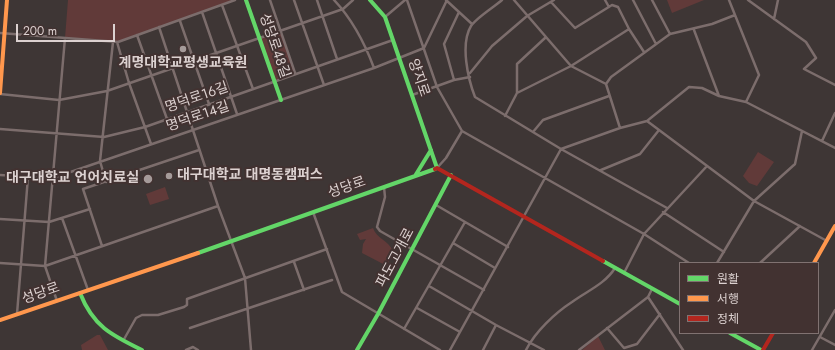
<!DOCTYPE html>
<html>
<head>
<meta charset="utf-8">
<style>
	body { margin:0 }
	#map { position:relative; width:835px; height:350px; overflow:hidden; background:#3e3635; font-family:Jost,"Noto Sans KR",sans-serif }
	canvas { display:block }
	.legend { position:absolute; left:679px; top:262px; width:140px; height:72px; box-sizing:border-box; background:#423231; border:1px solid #807271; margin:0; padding:5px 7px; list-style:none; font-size:12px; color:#dcd1d0 }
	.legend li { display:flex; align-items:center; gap:8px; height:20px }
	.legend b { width:20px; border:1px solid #807271 }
	.scale { position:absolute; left:16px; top:24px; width:99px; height:18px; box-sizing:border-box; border:2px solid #dcd1d0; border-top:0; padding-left:5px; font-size:12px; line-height:14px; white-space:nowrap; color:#dcd1d0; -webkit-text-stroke:3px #423231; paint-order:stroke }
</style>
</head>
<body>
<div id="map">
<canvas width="835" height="350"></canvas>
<ul class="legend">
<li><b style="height:5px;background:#63d668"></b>원활</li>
<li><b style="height:5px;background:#ff974d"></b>서행</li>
<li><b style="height:5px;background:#b3261e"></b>정체</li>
</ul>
<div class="scale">200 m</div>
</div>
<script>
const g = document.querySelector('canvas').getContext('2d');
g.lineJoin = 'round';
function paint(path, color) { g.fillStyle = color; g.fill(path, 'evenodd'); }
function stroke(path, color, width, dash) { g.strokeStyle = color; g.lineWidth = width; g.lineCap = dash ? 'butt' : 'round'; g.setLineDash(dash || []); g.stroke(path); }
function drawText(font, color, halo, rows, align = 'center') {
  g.font = font + ' Jost,"Noto Sans KR",sans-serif'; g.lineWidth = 4; g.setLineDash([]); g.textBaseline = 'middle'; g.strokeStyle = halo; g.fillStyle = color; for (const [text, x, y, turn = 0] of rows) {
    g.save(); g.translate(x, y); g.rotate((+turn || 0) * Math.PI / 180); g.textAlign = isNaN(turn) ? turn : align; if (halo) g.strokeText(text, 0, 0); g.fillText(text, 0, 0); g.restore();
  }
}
paint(new Path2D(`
	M68 0H235L117 42 65 38Z
	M667 0H704L672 13Z
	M280 31 295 73 275 81 260 38Z
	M758 152 774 162 757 186 749 183 743 176Z
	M165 187 169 199 150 205 146 194Z
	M373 228C377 239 388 240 393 251L387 266 362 253 363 244 366 239 360 240 357 234Z
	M97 335H100L108 350H82L81 345Z
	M598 336 605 350H582Z`), '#613a39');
stroke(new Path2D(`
	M270 0 295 73
	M294 0 324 85
	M317 0 337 59
	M334 0C352 19 365 44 374 68
	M407 0 437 87 462 131 644 234 689 263
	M446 0 472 24
	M502 0C494 7 476 18 471 26 460 44 468 79 475 97L561 149 667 208
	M514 0 571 66 606 84 620 128
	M605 0 609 7
	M633 0 656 44
	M652 0 670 34
	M729 0 759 75 746 102
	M748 0 806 42 816 58 804 69 835 85
	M551 2 575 28 612 5 618 7 629 29 644 52
	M222 5 253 89
	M202 12 237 114
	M385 17 405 0
	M774 19 778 0
	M180 21 209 104
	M159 27 218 206 245 278 251 350
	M694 30 719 96
	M0 33 118 42 235 0
	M137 35 167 119
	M117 42 129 83 151 144
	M470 73 492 46 527 16 554 0
	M454 80 444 44 459 12
	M606 84 611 77 670 34 712 24 735 15
	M517 93V64L545 38
	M0 94 59 100 107 91 343 9 353 0
	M412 95 454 80 470 77
	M505 116 517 93 571 66 629 29
	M647 121 754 201 827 241
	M0 129 104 137 145 127 393 40
	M533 132 543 120 609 96
	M822 141 835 113
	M437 168 446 158 462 131
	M601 170 640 154 659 130
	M0 175 53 178 374 68 424 48 447 0
	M106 182 100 161 113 42
	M384 187 385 197 377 227 380 231 484 290
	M436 205 508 247
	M313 212 342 292 440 350
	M663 212 724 252
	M62 218 88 290
	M0 219 49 222 90 209
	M453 243 495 268
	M102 246 83 189 199 150
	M294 262 304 290
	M0 263 45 266 218 206
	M717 263 754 201 795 164 802 131
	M760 263 800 226
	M624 273 644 234 707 166
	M429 286 496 325 544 350
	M648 297 683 350
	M57 301 45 266 65 38
	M417 308 460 332
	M17 314 28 177
	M190 328 332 280
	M607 328 624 348 637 344 660 314
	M404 329 465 222
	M820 337 835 345
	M123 341 136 318 142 315H158L184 307 187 305V299L327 249
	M186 350 193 347 198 350
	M450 350 561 149 620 128 647 121 689 87 702 88 719 96 746 102 835 148
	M483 350 496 325
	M526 350C535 332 555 313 572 302 587 291 605 284 615 268
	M579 350 648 297 652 289
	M812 350 835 310`), '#7c6d6c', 2.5);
stroke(new Path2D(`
	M246 0 281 100
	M370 0 385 17 437 168
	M415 176 431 150
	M198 253 435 169
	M603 261 680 304
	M80 293C93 326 111 335 142 350
	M730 333 761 350
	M357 350 378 314 451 175`), '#63d668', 4);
stroke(new Path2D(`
	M0 93 7 0
	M814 263 835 226
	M0 320 198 253`), '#ff974d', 4);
stroke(new Path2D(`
	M435 169 437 168 603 261
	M763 350 773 333`), '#b3261e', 4);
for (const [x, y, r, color] of [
	[183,49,4,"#a59b9a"],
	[169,176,4,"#a59b9a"],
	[148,179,5,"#a59b9a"]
]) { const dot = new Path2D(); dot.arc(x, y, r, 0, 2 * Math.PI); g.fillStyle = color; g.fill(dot); stroke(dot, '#423231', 1.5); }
drawText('14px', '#dcd1d0', '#423231', [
	["성당로48길",274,46,71],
	["양지로",418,78,71],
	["명덕로16길",197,98,-19],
	["명덕로14길",198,117,-19],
	["성당로",347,188,-19],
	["파도고개로",396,258,-62],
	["성당로",41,294,-19]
]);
drawText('bold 14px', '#dcd1d0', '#423231', [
	["계명대학교평생교육원",183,64],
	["대구대학교 대명동캠퍼스",177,176,"left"],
	["대구대학교 언어치료실",139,179,"right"]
]);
</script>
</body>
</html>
